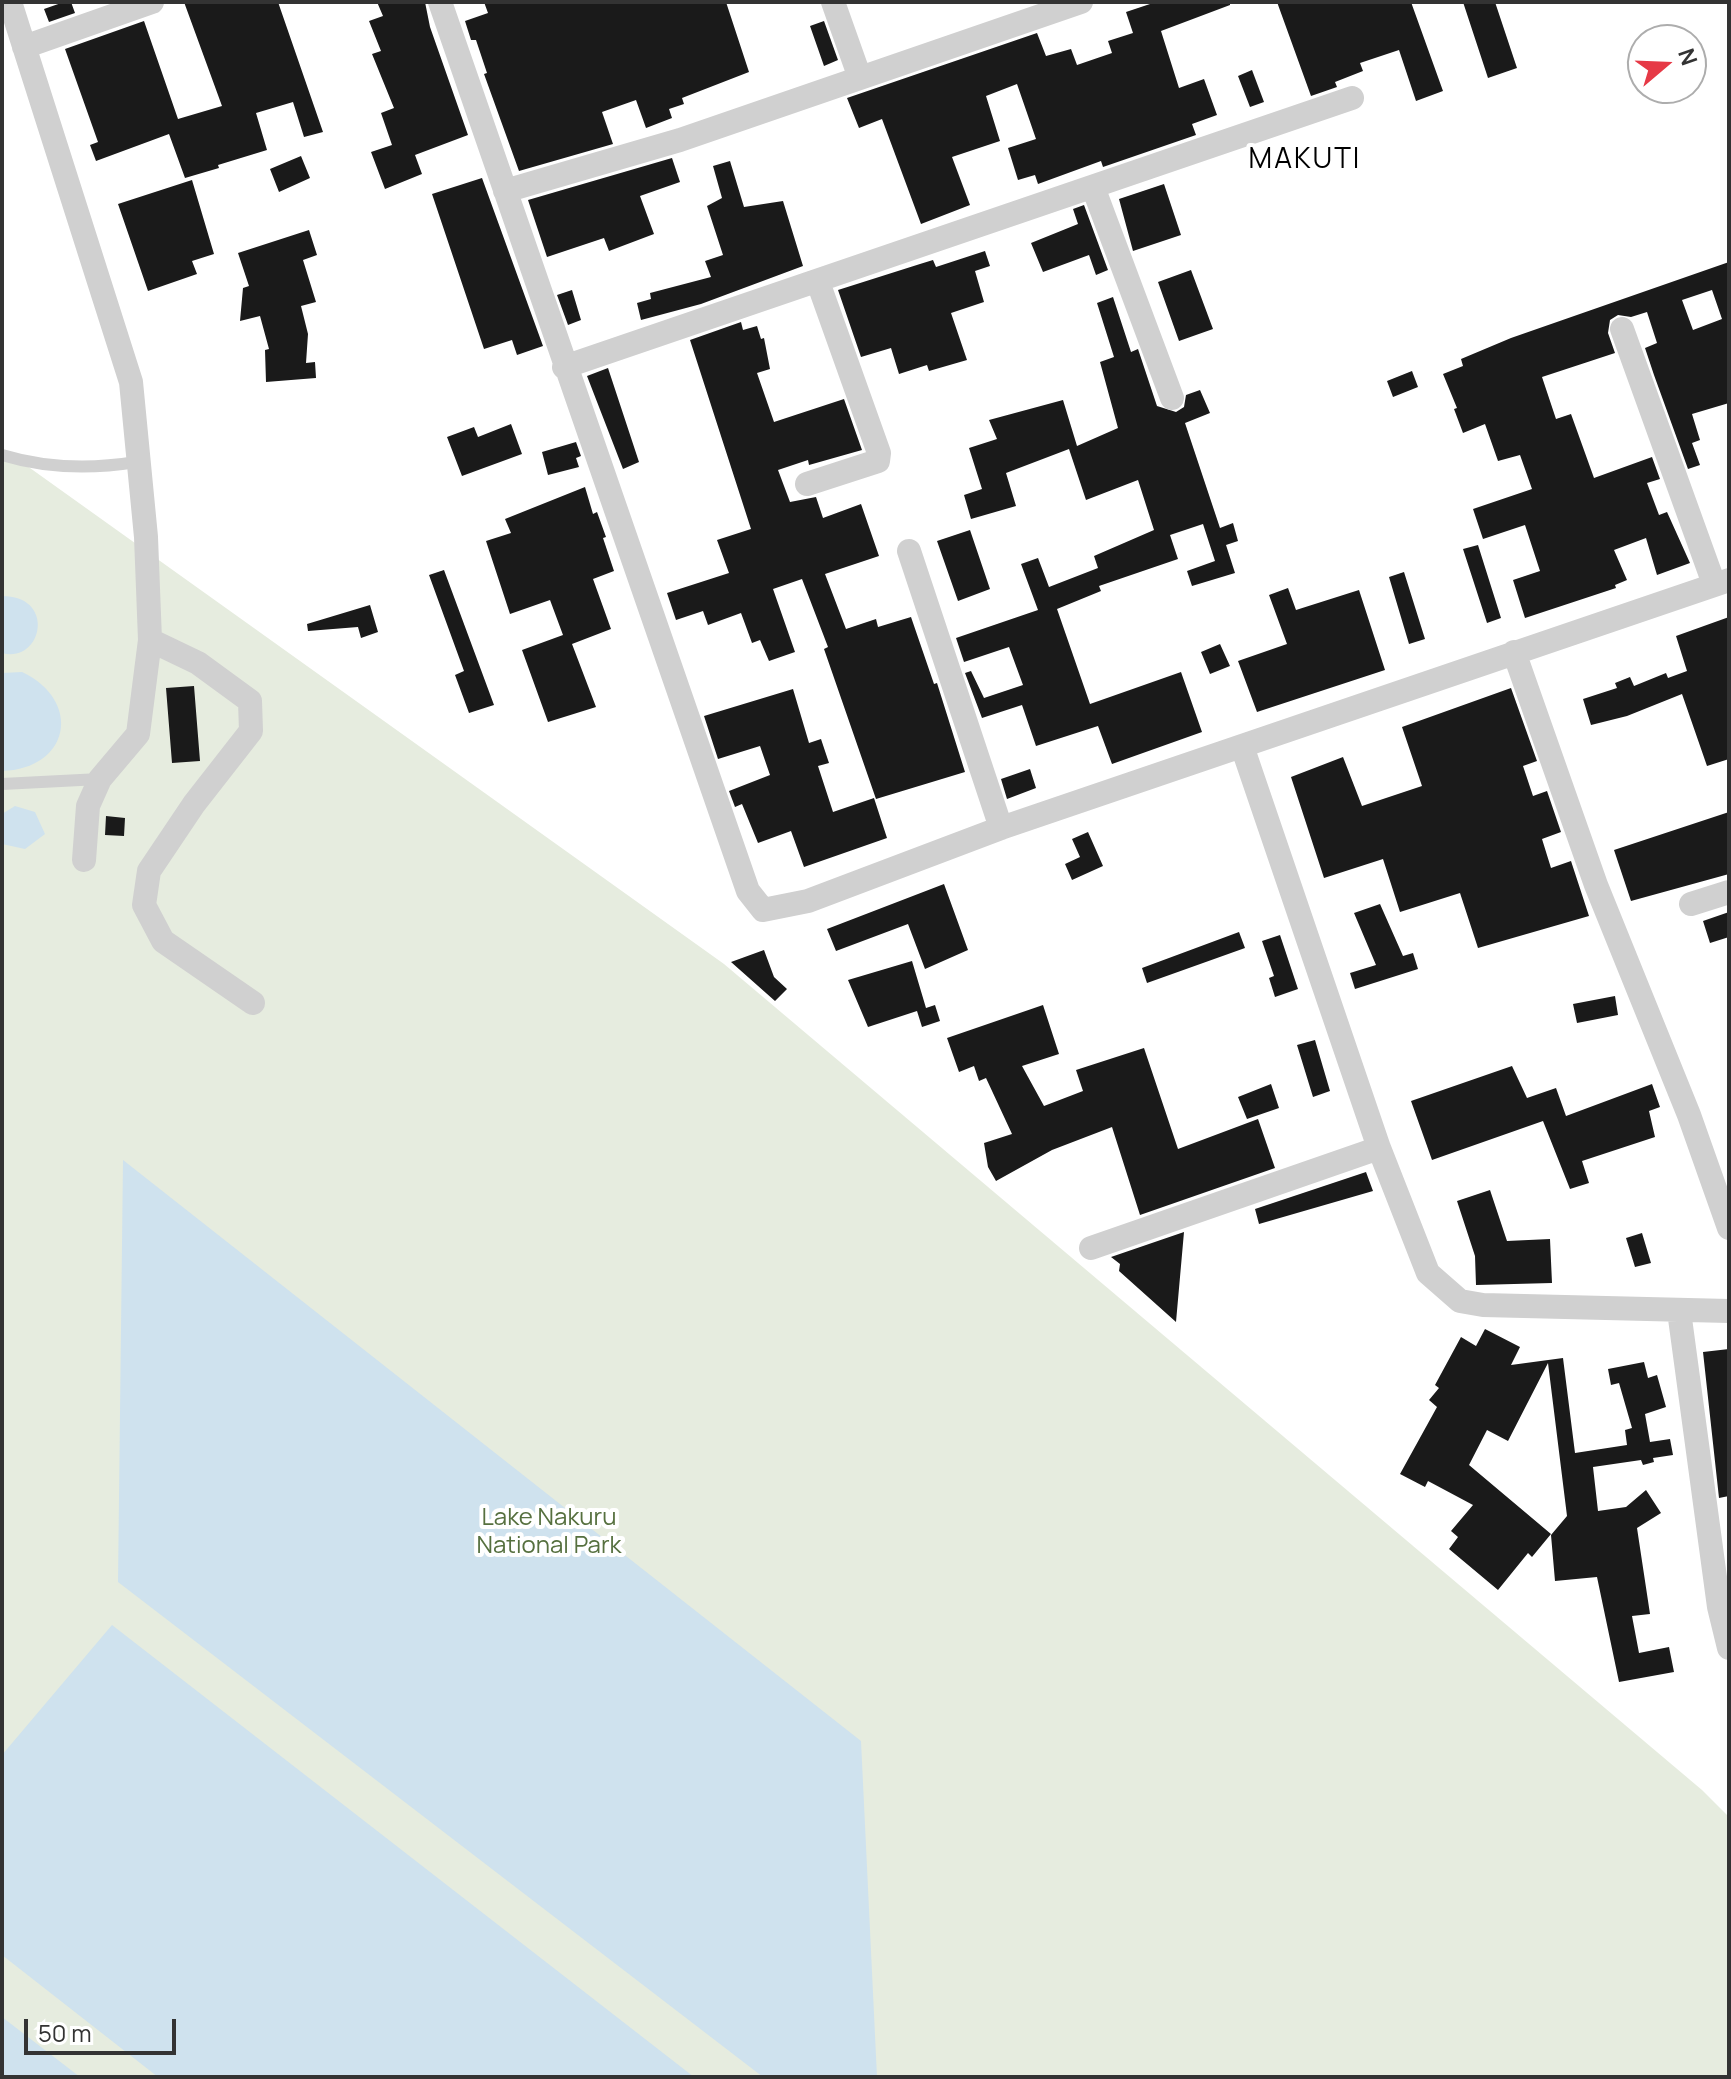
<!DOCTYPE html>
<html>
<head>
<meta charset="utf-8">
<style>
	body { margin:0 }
	#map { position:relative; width:1731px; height:2079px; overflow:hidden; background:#fff; font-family:Manrope,sans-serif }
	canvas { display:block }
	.frame { position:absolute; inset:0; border:4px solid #333; pointer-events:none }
	.north { position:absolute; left:1627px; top:24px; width:80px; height:80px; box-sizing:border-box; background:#fff; border:2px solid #adadad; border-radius:50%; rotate:71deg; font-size:22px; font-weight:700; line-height:32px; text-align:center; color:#333 }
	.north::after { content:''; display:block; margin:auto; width:28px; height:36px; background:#e63946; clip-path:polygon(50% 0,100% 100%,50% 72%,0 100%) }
	.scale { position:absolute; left:24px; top:2019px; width:152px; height:36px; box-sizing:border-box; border:4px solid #333; border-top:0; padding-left:10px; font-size:24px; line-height:28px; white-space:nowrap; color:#333; -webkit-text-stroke:6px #fff; paint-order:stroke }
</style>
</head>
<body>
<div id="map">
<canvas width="1731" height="2079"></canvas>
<div class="frame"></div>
<div class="north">N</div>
<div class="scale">50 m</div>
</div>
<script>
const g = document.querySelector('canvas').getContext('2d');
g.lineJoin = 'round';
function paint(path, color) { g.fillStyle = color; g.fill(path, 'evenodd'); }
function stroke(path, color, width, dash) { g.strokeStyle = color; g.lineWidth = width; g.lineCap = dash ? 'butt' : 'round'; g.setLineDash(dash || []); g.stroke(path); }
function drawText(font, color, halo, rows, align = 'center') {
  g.font = font + ' Manrope,sans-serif'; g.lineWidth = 8; g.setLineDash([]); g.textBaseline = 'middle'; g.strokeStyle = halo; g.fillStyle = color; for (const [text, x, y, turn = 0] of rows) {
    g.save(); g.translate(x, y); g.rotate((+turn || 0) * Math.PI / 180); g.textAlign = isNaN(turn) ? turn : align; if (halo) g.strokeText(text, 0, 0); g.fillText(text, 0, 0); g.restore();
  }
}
paint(new Path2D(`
	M2 448 724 964 1702 1790 1729 1817V2077H2Z`), '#e6ecdf');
paint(new Path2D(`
	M2 596C57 596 42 664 2 653Z
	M22 672C83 701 70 769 2 771V673Z
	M15 806 35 812 45 834 25 849 2 844V814Z
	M123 1160 861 1741 877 2077H763L118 1582Z
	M112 1625 694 2077H158L2 1955V1755Z
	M2 2017 80 2077H2Z`), '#cfe2ee');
paint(new Path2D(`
	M64 2H71L75 13 49 22 44 9Z
	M184 2H278L323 132 304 137 293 102 256 113 267 150 218 165 219 168 185 178 169 134 96 161 90 145 98 142 65 49 144 21 178 119 222 106Z
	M377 2H425L430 27 468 135 415 155 422 174 385 189 371 152 392 145 381 113 394 108 372 54 381 51 369 21 383 16Z
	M484 2H726L749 72 682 98 684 104 669 109 672 118 646 128 636 100 602 112 613 144 519 171 484 74 487 73 476 40H471L465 21 488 13Z
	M1156 2H1230V5L1161 31 1179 88 1204 79 1217 115 1192 124 1196 135 1103 167 1101 161 1038 184 1035 175 1018 180 1008 148 1036 139 1017 84 986 96 1000 141 952 157 970 205 921 224 882 119 859 128 847 98 1037 33 1046 56 1071 49 1077 65 1112 53 1108 41 1133 33 1126 12Z
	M1277 2H1411L1443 91 1416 101 1399 50 1360 63 1363 71 1335 82 1337 87 1311 96Z
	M1463 2H1495L1517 68 1488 78Z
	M824 21 838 60 824 66 810 26Z
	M1252 70 1264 102 1250 107 1238 76Z
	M301 156 310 178 279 192 270 169Z
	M672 158 680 182 640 196 654 234 609 251 604 238 547 257 528 200Z
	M730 161 744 207 783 201 803 266 701 304 641 320 637 303 651 299 650 293 711 277 705 261 723 255 707 206 722 198 713 166Z
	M482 178 543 346 517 355 512 340 484 349 432 194Z
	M192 180 214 254 192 261 197 274 148 291 118 204Z
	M1164 184 1181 235 1133 251 1119 199Z
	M1084 205 1108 270 1096 275 1089 255 1043 272 1031 243 1078 224 1073 209Z
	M309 230 317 255 303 260 316 302 301 306 308 334 306 363 315 362 316 378 266 382 265 350 269 349 260 316 240 321 243 288 249 286 238 253Z
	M985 251 990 266 975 271 984 302 951 313 967 360 929 371 927 365 899 374 891 348 861 357 838 290 920 264 933 260 936 267Z
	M1729 262V403L1692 414 1700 440 1692 443 1700 465 1688 469 1654 375 1645 348 1657 343 1647 312 1631 317 1618 315 1610 320 1608 333 1615 353 1542 377 1556 419 1571 414 1594 478 1652 457 1660 479 1647 483 1659 515 1667 512 1690 563 1657 575 1646 538 1614 550 1627 580 1615 585 1616 588 1525 618 1513 580 1540 571 1525 525 1483 539 1473 509 1532 489 1520 455 1498 461 1485 424 1463 433 1454 409 1457 408 1443 374 1463 366 1461 359 1511 338ZM1712 290 1722 319 1693 330 1682 300Z
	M1191 270 1213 329 1179 341 1158 282Z
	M572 290 581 320 568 325 557 295Z
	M1113 297 1131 352 1138 349 1157 406 1176 412 1184 407 1186 395 1200 390 1210 413 1185 423 1220 528 1233 523 1238 541 1226 545 1235 573 1192 586 1187 571 1215 561 1203 524 1170 535 1178 559 1099 586 1101 591 1057 609 1090 704 1181 672 1202 732 1112 764 1098 726 1036 746 1022 705 982 718 965 673 971 671 984 698 1023 685 1009 647 964 662 956 638 1038 610 1021 564 1038 558 1049 587 1098 568 1094 556 1154 530 1138 480 1086 500 1069 449 1006 473 1016 506 971 519 964 495 982 489 969 448 997 439 989 420 1063 400 1077 446 1118 428 1100 362 1114 357 1097 303Z
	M741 322 743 330 757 326 761 339 764 338 770 369 757 373 774 422 844 399 862 450 809 465 808 460 778 470 790 502 816 497 823 518 861 504 879 556 825 574 846 629 876 619 878 627 911 617 934 684 937 683 965 772 876 799 824 649 828 647 802 579 773 589 795 652 769 661 760 640 752 643 741 613 708 625 703 611 676 620 667 593 729 573 717 540 751 529 690 340Z
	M608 368 639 462 623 469 587 376Z
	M1412 371 1418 387 1393 397 1387 381Z
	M511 424 522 454 462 476 447 437 474 427 478 437Z
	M576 442 581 456 576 458 579 467 548 475 542 452Z
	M585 487 593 514 597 512 606 537 603 538 614 571 593 579 611 629 572 644 596 707 548 722 522 650 563 635 550 600 510 614 486 541 511 533 505 519Z
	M970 530 990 589 958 601 937 541Z
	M1478 545 1501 618 1487 623 1463 549Z
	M444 570 494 705 469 713 455 675 464 671 429 575Z
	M1404 572 1425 639 1409 644 1389 577Z
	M1288 588 1296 610 1359 590 1385 670 1257 712 1238 661 1287 644 1269 595Z
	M370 605 378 632 361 638 358 627 308 631 307 624Z
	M1729 617V759L1707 766 1682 694 1627 716 1591 725 1583 699 1617 688 1615 683 1630 677 1634 686 1666 673 1668 678 1687 671 1676 636Z
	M1220 644 1230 666 1210 674 1201 652Z
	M194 686 200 761 172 763 166 688Z
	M1511 688 1537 761 1523 766 1533 796 1547 791 1561 832 1542 839 1551 868 1571 861 1589 916 1478 948 1460 893 1400 912 1383 859 1324 878 1291 777 1343 757 1362 806 1422 786 1402 727Z
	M793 689 809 743 821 739 829 763 818 766 833 812 874 798 887 838 804 867 791 831 758 843 742 804 735 807 729 791 770 775 760 746 718 759 704 716Z
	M1030 769 1036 788 1007 799 1001 779Z
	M1729 812V874L1631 901 1614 850Z
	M106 816 125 818 124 836 105 835Z
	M1088 832 1103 866 1072 880 1065 864 1080 857 1072 839Z
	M944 884 968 950 925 969 908 924 836 951 827 929Z
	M1380 904 1403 956 1413 953 1418 969 1355 989 1350 973 1376 965 1354 913Z
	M1729 912V937L1710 943 1703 921Z
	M1239 932 1245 948 1147 983 1142 968Z
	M1280 935 1298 989 1275 997 1269 978 1274 976 1262 941Z
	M764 950 774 977 787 989 775 1001 731 962Z
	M912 961 926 1008 935 1005 940 1021 922 1027 917 1011 868 1027 848 980Z
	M1615 996 1618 1015 1577 1023 1573 1004Z
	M1043 1005 1059 1054 1022 1066 1044 1106 1083 1091 1076 1070 1144 1048 1178 1149 1258 1119 1275 1168 1140 1215 1112 1127 1052 1150 996 1181 988 1167 984 1143 1012 1134 986 1078 979 1081 974 1066 959 1072 947 1038Z
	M1315 1040 1330 1091 1313 1097 1297 1045Z
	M1512 1066 1527 1098 1556 1088 1566 1116 1652 1084 1660 1107 1649 1111 1655 1137 1582 1161 1589 1183 1570 1189 1543 1121 1432 1160 1411 1101Z
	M1271 1084 1279 1108 1247 1119 1238 1097Z
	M1366 1172 1373 1191 1259 1224 1255 1209Z
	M1490 1190 1507 1241 1550 1239 1552 1283 1476 1285 1475 1256 1457 1201Z
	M1184 1232 1176 1322 1119 1271 1120 1264 1111 1257Z
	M1642 1233 1651 1263 1635 1267 1626 1238Z
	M1485 1329 1520 1347 1511 1365 1563 1358 1575 1453 1627 1445 1625 1430 1632 1428 1619 1383 1611 1385 1608 1369 1644 1362 1648 1378 1657 1375 1666 1407 1645 1414 1650 1442 1670 1439 1673 1455 1653 1458 1654 1462 1643 1465 1641 1460 1593 1467 1598 1511 1626 1507 1646 1490 1661 1513 1637 1528 1650 1614 1632 1616 1639 1653 1669 1647 1674 1672 1619 1682 1597 1577 1555 1581 1551 1535 1567 1516 1548 1363 1508 1441 1487 1430 1469 1465 1551 1534 1532 1557 1528 1553 1498 1590 1449 1549 1458 1537 1451 1531 1473 1505 1428 1481 1425 1487 1400 1474 1437 1407 1429 1400 1439 1388 1435 1385 1461 1337 1476 1346Z
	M1729 1349V1496L1719 1498 1703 1352Z`), '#1a1a1a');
stroke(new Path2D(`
	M2 455C45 468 93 469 136 462
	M2 784 100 779`), '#d0d0d0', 12);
stroke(new Path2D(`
	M10 2 131 382 146 537 150 640 138 734 100 779 88 806 84 860
	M440 2 748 891 763 910 808 901 1001 828 1729 580
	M833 2 860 78
	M24 47 152 2
	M1093 187 1172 398
	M505 191 680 140 1081 2
	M1622 329 1714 584
	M564 367 1352 98
	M807 484 878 461 879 453 818 282
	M909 551 1001 828
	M150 640 198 663 250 701 251 731 194 804 149 871 144 905 163 941 253 1003
	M1514 652 1596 885 1689 1115 1729 1228
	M1242 746 1379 1148 1428 1273 1460 1301 1483 1305 1729 1311
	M1691 904 1729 892
	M1091 1248 1379 1148
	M1679 1311 1719 1607 1729 1648`), '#d0d0d0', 24);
drawText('24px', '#56703f', '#fff', [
	["Lake Nakuru",549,1518],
	["National Park",549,1546]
]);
g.letterSpacing = '2px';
drawText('28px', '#000', '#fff', [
	["MAKUTI",1305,160]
]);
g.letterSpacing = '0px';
</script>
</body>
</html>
